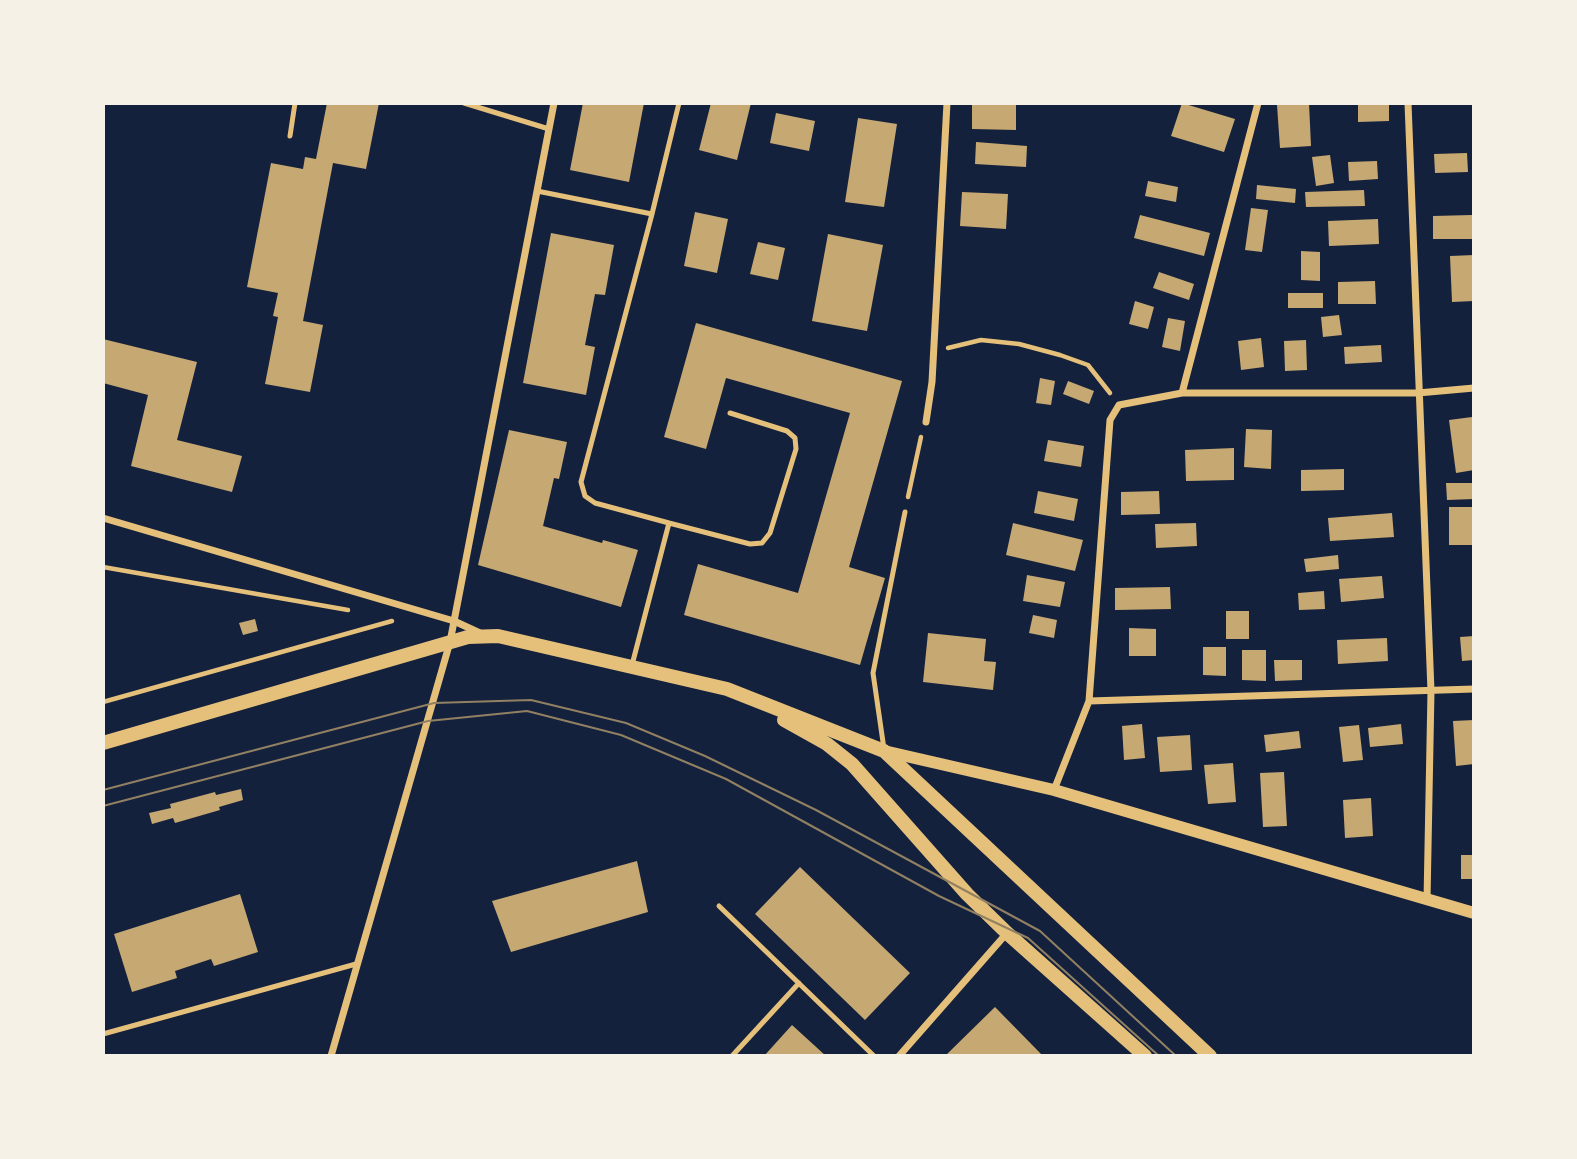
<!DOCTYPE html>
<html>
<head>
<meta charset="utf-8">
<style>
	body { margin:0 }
	#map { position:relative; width:1577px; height:1159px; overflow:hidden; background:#14213d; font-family:"Golos Text",sans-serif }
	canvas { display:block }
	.frame { position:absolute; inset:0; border:105px solid #f6f1e7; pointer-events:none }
</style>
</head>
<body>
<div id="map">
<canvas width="1577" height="1159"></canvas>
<div class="frame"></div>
</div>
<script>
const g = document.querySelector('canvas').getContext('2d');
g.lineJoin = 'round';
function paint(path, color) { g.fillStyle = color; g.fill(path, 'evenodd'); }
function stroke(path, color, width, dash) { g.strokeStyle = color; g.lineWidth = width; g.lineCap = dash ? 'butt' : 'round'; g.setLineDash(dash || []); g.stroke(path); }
paint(new Path2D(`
	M327 103H379L366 169 333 163 303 321 323 325 310 392 265 384 278 317 273 316 278 293 247 287 271 163 303 169 305 157 316 159Z
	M583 103H644L629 182 570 170Z
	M711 103H751L737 160 699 150Z
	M972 103 1016 104V130L972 129Z
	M1182 103 1235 119 1224 152 1171 136Z
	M1309 103 1311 146 1280 148 1277 105Z
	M1358 103H1389V121L1358 122Z
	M776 113 815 121 809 151 770 143Z
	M858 118 897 124 884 207 845 202Z
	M976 142 1027 146 1026 167 975 164Z
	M1467 153 1468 172 1435 173 1434 154Z
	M1330 155 1334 183 1316 186 1312 157Z
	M1377 161 1378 179 1349 181 1348 162Z
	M1148 181 1178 187 1176 202 1145 196Z
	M1257 185 1296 189 1295 203 1256 199Z
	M1364 190 1365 206 1306 207 1305 192Z
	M962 192 1008 194 1006 229 960 226Z
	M1251 208 1268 210 1262 252 1245 250Z
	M695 212 728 219 717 273 684 266Z
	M1140 215 1210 233 1204 256 1134 238Z
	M1472 215V239H1433V216Z
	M1378 219 1379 244 1329 246 1328 221Z
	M551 233 614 245 605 295 595 294 585 345 595 347 586 395 523 383Z
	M828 234 883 245 867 331 812 321Z
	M758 242 785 248 778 280 750 274Z
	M1301 251 1320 252V281L1301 280Z
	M1474 255V301L1452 302 1450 256Z
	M1159 272 1194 284 1189 300 1153 288Z
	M1375 281 1376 304H1338V282Z
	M1288 293H1323V308H1288Z
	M1135 301 1154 307 1148 329 1129 324Z
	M1339 315 1342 335 1323 337 1321 317Z
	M1168 318 1185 321 1180 351 1162 347Z
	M696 323 902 381 849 567 885 578 860 665 684 615 698 564 798 593 850 413 726 378 706 449 664 437Z
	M1261 338 1264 367 1241 370 1238 341Z
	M103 339 197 362 177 440 242 456 232 492 131 466 148 395 103 383Z
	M1306 340 1307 370 1285 371 1284 341Z
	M1381 345 1382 362 1345 364 1344 347Z
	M1040 378 1055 381 1051 405 1036 403Z
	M1068 381 1094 391 1089 404 1063 394Z
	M1472 417 1474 470 1456 473 1449 420Z
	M1246 429 1272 430 1271 469 1244 467Z
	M509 430 567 442 559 479 554 478 543 526 602 543 603 540 638 550 621 607 478 565Z
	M1048 440 1084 446 1081 467 1044 461Z
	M1234 448V480L1186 481 1185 450Z
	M1344 469V490L1301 491V470Z
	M1446 483H1474V499L1447 500Z
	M1038 491 1078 499 1074 521 1034 513Z
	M1159 491 1160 514 1121 515V492Z
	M1449 507H1474V545H1449Z
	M1392 513 1394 537 1330 541 1328 518Z
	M1013 523 1083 540 1075 571 1006 555Z
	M1196 523 1197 546 1156 548 1155 524Z
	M1338 555 1339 569 1306 572 1304 559Z
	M1027 575 1065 582 1060 607 1023 601Z
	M1382 576 1384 598 1341 602 1339 579Z
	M1170 587 1171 609 1115 610V588Z
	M1324 591 1325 609 1299 610 1298 593Z
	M1226 611H1249V639H1226Z
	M1033 615 1057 620 1054 638 1029 633Z
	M255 619 258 631 243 635 239 623Z
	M1129 628 1156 629V656H1129Z
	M928 633 986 639 984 661 996 662 993 690 923 682Z
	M1474 636V660L1462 661 1460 637Z
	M1387 638 1388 661 1338 664 1337 640Z
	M1203 647H1226V676L1203 675Z
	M1242 650H1266V681L1242 680Z
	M1274 660H1302V680L1275 681Z
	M1474 720V764L1456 766 1453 721Z
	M1142 724 1145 758 1124 760 1122 726Z
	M1401 724 1403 744 1370 747 1368 728Z
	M1359 725 1363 760 1343 762 1339 727Z
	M1299 731 1301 748 1266 752 1264 735Z
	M1190 735 1192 770 1160 772 1157 737Z
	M1233 763 1236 802 1208 804 1204 765Z
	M1284 772 1287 826 1263 827 1260 773Z
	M241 789 243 800 219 807 220 810 175 823 173 818 152 824 149 813 171 808 170 804 215 792 216 795Z
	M1371 798 1373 836 1345 838 1343 800Z
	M1461 855H1474V879H1461Z
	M637 861 648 912 511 952 492 901Z
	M800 867 910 973 865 1020 755 914Z
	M240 894 258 952 214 966 211 959 175 971 177 978 132 992 114 934Z
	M995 1007 1043 1056H945Z
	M792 1025 826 1056H764Z`), '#c6a872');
stroke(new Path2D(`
	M948 348 981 340 1019 344 1060 355 1088 365 1110 393
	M908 497 921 437
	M103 567 348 610
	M103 702 392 621`), '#e5c07b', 4.5);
stroke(new Path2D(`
	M464 103 549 129
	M290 136 295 103
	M537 191 652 214
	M669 523 750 544 762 543 770 533 796 449 795 438 787 431 730 413
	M632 665 669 523 595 503 585 496 581 482 652 214 679 103
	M884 749 873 673 905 512
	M719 906 874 1056
	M103 1034 356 964
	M732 1056 799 983`), '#e5c07b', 5);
stroke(new Path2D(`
	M1408 103 1431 691 1427 900
	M1182 393 1258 103
	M926 422 932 382 947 103
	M103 518 454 621 480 633
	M1089 701 1474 689
	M1054 790 1089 701 1110 420 1119 405 1182 393H1418L1474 388
	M331 1056 450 642 554 103
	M899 1056 1007 933`), '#e5c07b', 7);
stroke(new Path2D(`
	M884 751 1054 790 1474 913`), '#e5c07b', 12);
stroke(new Path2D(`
	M784 720 827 744 852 764 967 894 1007 933 1145 1056
	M103 743 468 637 498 636 727 689 884 751 1210 1056`), '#e5c07b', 14);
stroke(new Path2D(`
	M103 790 434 703 531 700 626 723 705 756 816 810 1040 931 1176 1056
	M103 806 428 721 527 711 621 735 726 779 939 896 1028 938 1159 1056`), '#918062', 2);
</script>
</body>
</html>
